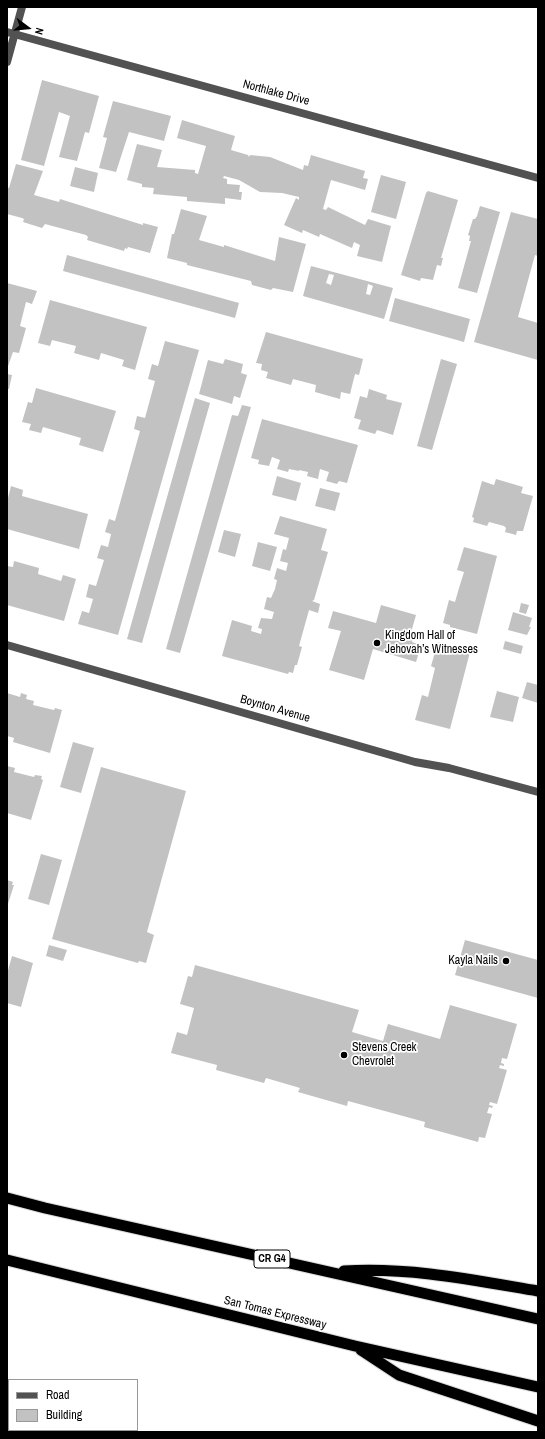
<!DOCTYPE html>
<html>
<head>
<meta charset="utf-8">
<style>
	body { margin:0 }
	#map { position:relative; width:545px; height:1439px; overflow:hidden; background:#fff; font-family:"Archivo Narrow",sans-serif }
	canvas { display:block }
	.frame { position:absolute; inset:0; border:8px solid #000; pointer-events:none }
	.legend { position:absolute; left:8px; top:1379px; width:130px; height:52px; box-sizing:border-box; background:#fff; border:1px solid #999; margin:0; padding:5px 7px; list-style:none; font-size:12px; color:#000 }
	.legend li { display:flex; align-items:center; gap:8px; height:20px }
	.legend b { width:20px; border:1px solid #999 }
	.north { position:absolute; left:8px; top:8px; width:40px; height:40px; -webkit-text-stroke:3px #fff; paint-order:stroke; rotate:106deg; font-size:11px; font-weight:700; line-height:16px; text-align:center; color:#000 }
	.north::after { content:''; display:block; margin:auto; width:14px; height:18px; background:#000; clip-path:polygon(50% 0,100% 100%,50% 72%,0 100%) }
</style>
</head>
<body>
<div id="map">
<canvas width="545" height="1439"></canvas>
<div class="frame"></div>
<ul class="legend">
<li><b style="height:5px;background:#525252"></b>Road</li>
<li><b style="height:11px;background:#c2c2c2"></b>Building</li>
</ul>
<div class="north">N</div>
</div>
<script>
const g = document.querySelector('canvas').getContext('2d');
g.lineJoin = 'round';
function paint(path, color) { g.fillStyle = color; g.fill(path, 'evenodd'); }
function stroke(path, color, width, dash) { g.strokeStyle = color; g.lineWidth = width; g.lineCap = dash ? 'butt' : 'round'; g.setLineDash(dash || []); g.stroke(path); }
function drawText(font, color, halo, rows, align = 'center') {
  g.font = font + ' "Archivo Narrow",sans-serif'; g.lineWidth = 3.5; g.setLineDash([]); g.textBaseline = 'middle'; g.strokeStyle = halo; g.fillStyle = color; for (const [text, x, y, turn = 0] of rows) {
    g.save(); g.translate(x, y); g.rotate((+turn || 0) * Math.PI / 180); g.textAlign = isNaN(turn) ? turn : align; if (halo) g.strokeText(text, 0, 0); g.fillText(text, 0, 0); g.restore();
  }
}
paint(new Path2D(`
	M42 80 99 96 89 133 85 132 77 161 59 157 70 116 59 112 44 166 21 160Z
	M113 101 171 116 164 141 129 132 116 172 99 168 107 138 103 137Z
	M182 120 235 136 231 150 248 155 249 157 250 155 270 157 303 170 304 165 308 166 311 155 365 171 363 178 368 179 365 190 331 180 323 209 326 210 328 207 365 225 368 219 391 226 382 262 357 256 360 245 354 242 352 248 320 234 319 237 303 230 302 233 284 225 296 198 299 200V197L282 193 260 192 239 180 224 176 223 178 227 179V184L240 185 239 192H242L241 200 225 198V204L187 201V197L153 194 154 188 142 187V184L127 180 137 144 162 150 157 167 195 170V173L198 174 206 146 177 138Z
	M16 164 43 171 34 195 59 202 60 199 143 225V223L158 227 150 253 128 247 127 249 125 248 124 251 87 240 88 237 86 235 45 224 42 228 23 222 24 219 22 218 7 214V187L9 188Z
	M75 167 98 173 94 192 70 186Z
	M381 175 406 182 396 219 371 212Z
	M428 191 458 200 441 258H443L441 266 437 265 433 280 421 278 420 281 401 275 426 193Z
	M480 206 500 212 477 293 458 288 471 241H469L470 236 468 235 473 219H475L477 216Z
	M181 209 207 216 199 240 224 247V245L275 261 279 237 306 244 293 292 273 288 271 290 252 285 251 281 187 265V263L167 258 172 234H174Z
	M511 212 538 219V256L535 255 518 317 538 323V360L474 342Z
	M67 255 239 303 235 318 63 271Z
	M311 266 393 288 384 319 303 296ZM329 274 334 275 331 285 326 283ZM368 284 373 286 370 295 366 294Z
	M7 283 37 291 32 304 26 302 20 326 26 328 19 353 13 352 7 369Z
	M395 298 470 319 464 342 389 321Z
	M50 300 147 327 135 370 122 366 124 360 101 353 99 360 74 353 76 346 52 340 50 346 38 343Z
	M266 332 363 359 359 375 355 374 350 394 341 392 340 399 315 392 316 385 293 379 291 385 266 378 268 372 261 370 262 364 256 363Z
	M165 341 199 350 118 635 78 624 82 611 89 613 93 599 86 597 89 584 96 586 104 560 97 558 101 545 108 547 111 534 105 532 109 519 115 521 140 431 134 429 137 416 145 418 155 381 148 379 152 364 158 366Z
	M225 359 243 364 241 373 247 375 240 398 234 396 232 404 199 394 208 360 223 364Z
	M441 359 457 364 432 450 417 446Z
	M7 374 12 375 9 389H7Z
	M36 388 116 411 103 452 79 445 81 438 43 427 41 433 29 430 31 424 22 422 28 402 32 403Z
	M369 389 387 395 386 399 402 403 393 435 377 430 375 434 358 429 361 420 354 418 360 396 367 398Z
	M195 398 210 403 142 643 127 639Z
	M242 405 251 407 180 653 166 649 232 415 238 416Z
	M262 419 358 445 347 483 339 481 337 484 326 481 329 472 320 469 318 479 307 476 308 472 299 470V471L289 469 288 472 277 469 280 460 272 457 269 466 258 464 259 460 251 458Z
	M277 476 301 483 296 501 272 495Z
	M496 479 523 487 521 493 533 496 523 531H517L516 535 505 532 506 528 504 526 489 522 487 526 473 522 474 518 472 517 482 481 494 485Z
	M11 486 23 490 22 496 88 514 79 549 7 529V502Z
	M320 488 340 493 335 511 315 506Z
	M280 516 327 529 321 550 328 552 314 600 312 601 320 604 318 613 309 610 299 646 302 647 297 665H295L293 673 289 672 288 674 222 656 232 620 252 626 251 631 261 634 262 629 258 628 261 618 272 619 274 612 264 609 267 597 271 598 275 589 277 580 274 579 277 568 286 571 288 563 280 561 283 549 286 550 289 538 274 534Z
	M224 530 241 534 235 557 218 552Z
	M258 542 277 547 270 571 252 566Z
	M464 547 497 556 477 634 450 627V625L443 623 449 600 455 602 459 588 464 572 457 570Z
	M14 561 39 568 38 574 61 581 63 575 76 579 64 621 7 605V566L13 567Z
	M521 603 529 605 526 614 519 612Z
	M381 605 416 615 410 636 413 637 412 642 421 645 416 662 373 649 364 680 329 670 341 631 328 628 333 611 376 623Z
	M513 612 532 618 529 627H531L527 635 508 630Z
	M505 641 523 646 521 654 503 649Z
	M438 642 470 652 450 729 415 720 422 695 428 697 435 668 431 666Z
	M527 682 538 685V703L522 698Z
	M497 691 519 697 513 722 490 717Z
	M7 693 20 697 21 693 27 695 26 699 34 701 33 705 54 710 55 708 62 710 50 753 13 742 14 738 7 736Z
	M73 742 94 748 81 793 60 787Z
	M7 766 15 768 14 772 34 777 35 775 42 776 41 779 43 780 31 820 7 813Z
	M101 767 186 791 147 932 154 935 146 963 139 961 138 963 52 939Z
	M41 854 62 860 49 905 28 899Z
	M7 880 13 882 12 885H14L7 907Z
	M465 940 538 960V998L455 975Z
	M49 945 67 950 63 961 46 956Z
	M12 956 33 963 21 1007 7 1003V974Z
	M195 965 359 1010 352 1032 383 1041 388 1024 440 1039 450 1005 517 1024 507 1059 502 1058 501 1063 504 1064V1066L500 1065 499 1068 507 1070 497 1104 490 1102 489 1105 493 1106 492 1108 489 1107 487 1113 492 1114 485 1138 479 1137 478 1142 424 1127 425 1122 348 1101 347 1106 298 1092 300 1088 266 1078 264 1083 216 1070 217 1065 171 1053 177 1032 187 1035 194 1008 180 1004 188 976 192 977Z`), '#c2c2c2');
const trunk = new Path2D(`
	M7 1198 45 1208 538 1319
	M7 1260 355 1346 538 1387
	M344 1271C411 1267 473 1280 538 1291
	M361 1350 399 1375 538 1421`);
stroke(trunk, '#dbdbdb', 13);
stroke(new Path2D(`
	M7 32 538 178
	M7 62 22 7
	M7 645 415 762 449 768 538 792`), '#525252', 8);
stroke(trunk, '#000', 11);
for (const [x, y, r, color] of [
	[377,643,4,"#000"],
	[506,961,4,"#000"],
	[344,1055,4,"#000"]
]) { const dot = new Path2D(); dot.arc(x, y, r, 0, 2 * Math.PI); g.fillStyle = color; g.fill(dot); stroke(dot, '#fff', 1.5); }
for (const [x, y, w] of [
	[272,1259,36]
]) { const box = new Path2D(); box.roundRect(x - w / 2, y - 9, w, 18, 3); g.fillStyle = '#fff'; g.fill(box); stroke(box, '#000', 1); }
drawText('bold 11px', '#000', null, [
	["CR G4",272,1259]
]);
drawText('12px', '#000', '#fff', [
	["Northlake Drive",276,93,15],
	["Boynton Avenue",275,709,16],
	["San Tomas Expressway",275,1313,14]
]);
drawText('12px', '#000', '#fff', [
	["Kingdom Hall of",385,636],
	["Jehovah’s Witnesses",385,650],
	["Kayla Nails",498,961,"right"],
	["Stevens Creek",352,1048],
	["Chevrolet",352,1062]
], 'left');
</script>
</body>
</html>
